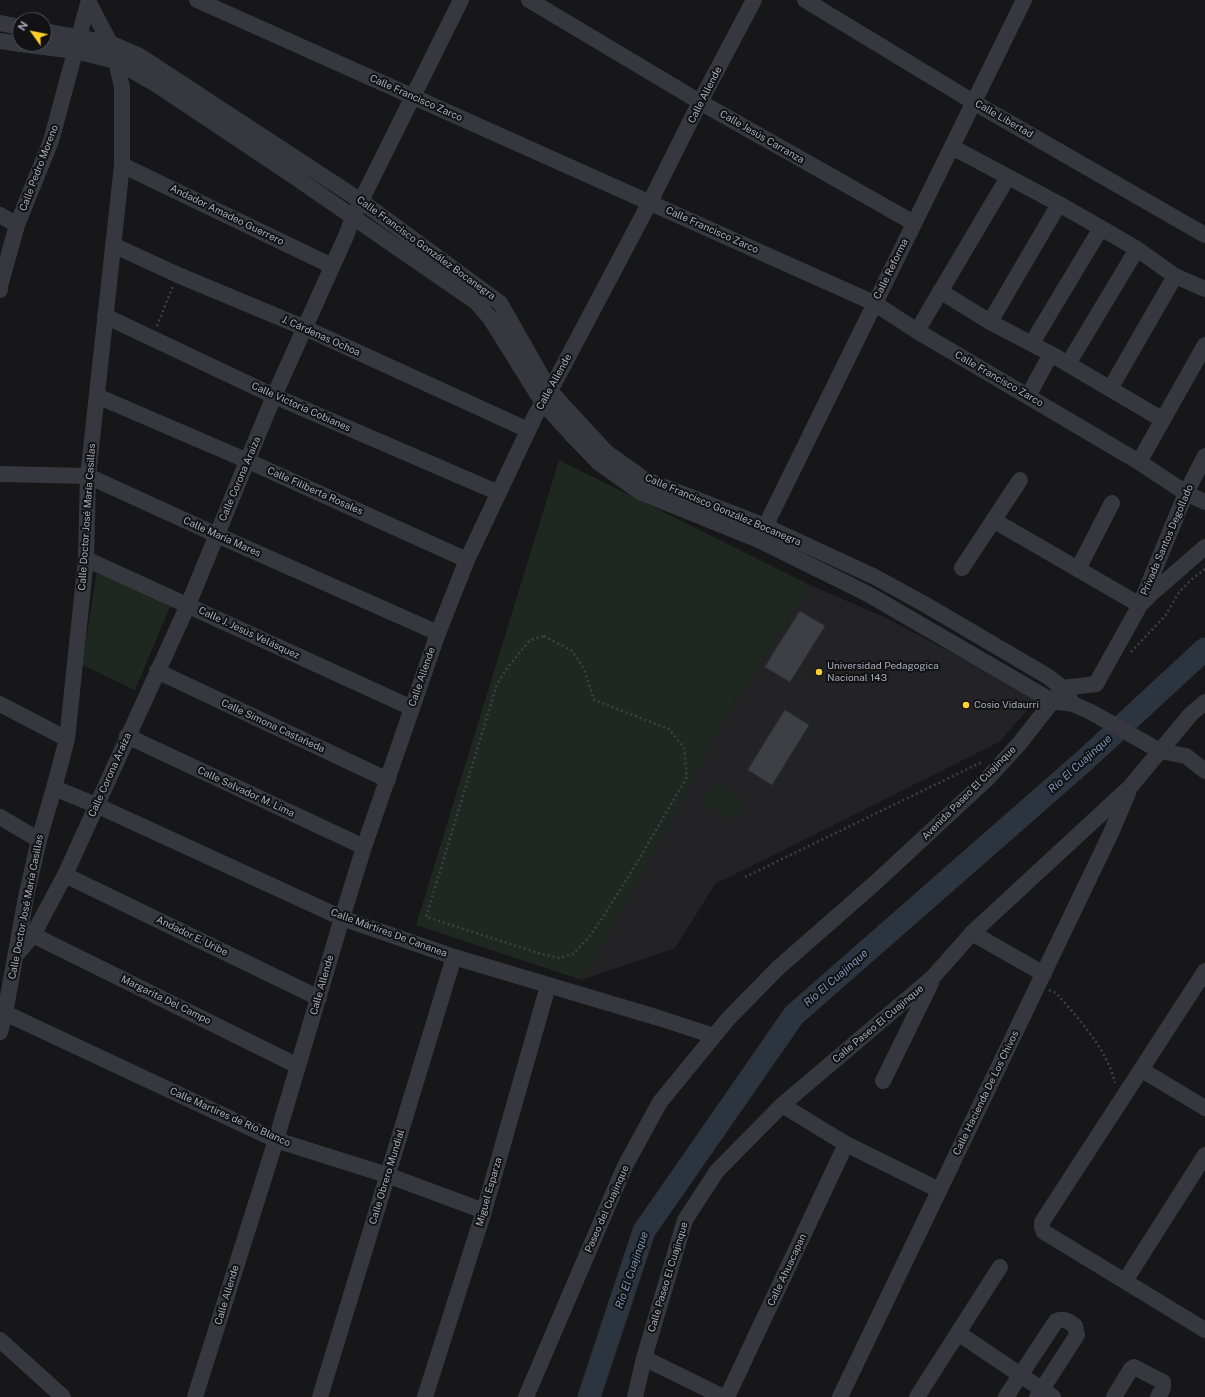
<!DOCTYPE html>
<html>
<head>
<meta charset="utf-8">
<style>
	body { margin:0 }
	#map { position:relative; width:1205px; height:1397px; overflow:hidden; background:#171719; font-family:"Public Sans",sans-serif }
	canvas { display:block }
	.north { position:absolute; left:12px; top:12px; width:40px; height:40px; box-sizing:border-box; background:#121214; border:1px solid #4e4f56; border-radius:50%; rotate:303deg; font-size:11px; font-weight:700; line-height:16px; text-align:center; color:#a8abba }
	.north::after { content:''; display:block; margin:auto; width:14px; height:18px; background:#ffd129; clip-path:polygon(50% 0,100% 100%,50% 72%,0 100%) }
</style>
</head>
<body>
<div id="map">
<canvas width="1205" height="1397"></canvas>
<div class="north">N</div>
</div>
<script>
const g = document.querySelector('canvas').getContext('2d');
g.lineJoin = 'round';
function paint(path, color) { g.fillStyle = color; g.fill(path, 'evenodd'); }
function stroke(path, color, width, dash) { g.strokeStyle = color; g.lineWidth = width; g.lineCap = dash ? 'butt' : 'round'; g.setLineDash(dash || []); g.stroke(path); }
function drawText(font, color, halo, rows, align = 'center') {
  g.font = font + ' "Public Sans",sans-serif'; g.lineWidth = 4; g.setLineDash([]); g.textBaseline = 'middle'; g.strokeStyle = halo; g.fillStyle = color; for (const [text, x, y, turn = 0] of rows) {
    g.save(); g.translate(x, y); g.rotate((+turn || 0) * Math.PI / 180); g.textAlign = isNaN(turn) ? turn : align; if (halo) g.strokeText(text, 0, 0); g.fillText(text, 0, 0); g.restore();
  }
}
paint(new Path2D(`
	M810 585 884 617 1038 698 999 742 715 884 675 948 582 980 684 799 710 742Z`), '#232326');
paint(new Path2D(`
	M559 460 810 585 710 742 684 799 582 980 416 925Z
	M97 571 172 602 135 690 82 665Z
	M713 781 746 801 734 821 701 801Z`), '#1e2821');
stroke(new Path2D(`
	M589 1397 644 1231 794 1015 1085 760 1205 649`), '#2c343f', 23);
const building = new Path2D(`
	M800 611 825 626 790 682 765 667Z
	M785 710 809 725 772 785 748 770Z`);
paint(building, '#3e3f44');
stroke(building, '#313135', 1);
stroke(new Path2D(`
	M157 326 173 286
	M544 636 572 651 584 669 594 700 669 729 684 748 687 777 636 864 603 917 589 937 573 954 559 958 538 953 426 917 497 684 508 667 530 640Z
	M1131 652 1165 616 1180 591 1191 580 1205 569
	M745 877 982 762
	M1049 990 1056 993C1079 1019 1107 1049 1115 1083`), '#3d3f46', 2.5, [2, 3]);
stroke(new Path2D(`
	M197 0 874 303 917 331 1139 462 1186 493 1205 502
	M529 0 700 102 914 223
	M805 0 975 103 1205 235
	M0 23 20 27
	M44 31 110 43 138 55 361 201 500 303 550 391 606 452 644 479 765 526 875 577 926 605 1047 676 1063 688 1073 704
	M0 41 20 44
	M21 44 75 51 116 61 159 86 295 177 476 302 490 318 543 403 571 434 599 463 640 492 759 540 868 594 1052 701 1073 704 1091 712 1160 751 1186 756 1205 771
	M952 147 1059 204 1101 228 1137 249 1175 276 1205 289
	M122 165 332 266
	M0 215 17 225
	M113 245 178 275 305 328 528 430
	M0 290V286L17 225 51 141 89 0
	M940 291 990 322 1051 354 1163 420
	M105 316 274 396 499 493
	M990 322 1059 204
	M917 331 1008 177
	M1032 343 1101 228
	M1068 364 1137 249
	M1110 389 1175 276
	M97 396 248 461 467 560
	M1028 396 1051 354
	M1139 462 1205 345
	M0 474 88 476 217 535 438 633
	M993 520 1140 605 1186 493 1205 456
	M761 535 1024 0
	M86 559 412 708
	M962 568 1020 480
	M1078 569 1112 503
	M157 671 388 780
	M0 704 67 739
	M127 736 364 847
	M54 788 96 805 342 918 454 957 659 1018 714 1036
	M0 817 39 840
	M65 875 319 998
	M972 933 1044 974
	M33 935 298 1066
	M16 955 33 935 65 875 188 605 274 396 346 236 353 217 461 0
	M1205 971 1042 1222V1227L1044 1232 1205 1330
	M0 1012 5 1013 276 1140 387 1175 484 1211
	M0 1032 5 1013 26 897 39 840 54 788 67 739 86 559 88 476 122 165V87L116 61 110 43 89 3
	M1142 1070 1205 1108
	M883 1081 931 983
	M782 1105 846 1144 939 1190
	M1125 1281 1205 1155
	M958 1333 1053 1397
	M0 1340 63 1397
	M644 1358 723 1397
	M195 1397 276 1140 342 918 364 847 438 633 467 560 536 414 550 391 650 202 700 102 754 0
	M320 1397 454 957
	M425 1397 484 1211 548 986
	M526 1397 625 1166 660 1102 728 1019 778 968 875 883 986 780 1019 744 1063 688 1096 684 1140 605 1151 594 1205 547
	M635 1397 644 1358 685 1220 717 1171 782 1105 933 977 972 933 1130 787 1191 714 1205 702
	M727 1397 846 1144
	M840 1397 1110 835 1128 793
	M917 1397 1000 1267
	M1006 1397 1056 1321C1064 1318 1068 1321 1075 1326L1077 1335 1037 1397
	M1114 1397 1131 1369 1134 1367 1163 1382V1388L1158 1397`), '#37383f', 16);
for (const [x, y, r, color] of [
	[819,672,4,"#ffd129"],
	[966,705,4,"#ffd129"]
]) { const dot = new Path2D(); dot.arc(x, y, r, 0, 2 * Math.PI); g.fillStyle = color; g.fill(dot); stroke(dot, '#121214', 1.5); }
drawText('10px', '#a8abba', '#121214', [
	["Calle Allende",705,95,-63],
	["Calle Francisco Zarco",416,98,24],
	["Calle Libertad",1004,119,30],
	["Calle Jesús Carranza",762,137,30],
	["Calle Pedro Moreno",39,168,-69],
	["Andador Amadeo Guerrero",227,215,26],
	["Calle Francisco Zarco",712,230,24],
	["Calle Francisco González Bocanegra",426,248,36],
	["Calle Reforma",891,269,-64],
	["J. Cárdenas Ochoa",321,336,24],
	["Calle Francisco Zarco",999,379,30],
	["Calle Allende",554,382,-61],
	["Calle Victoria Cobianes",301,407,24],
	["Calle Corona Araiza",240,479,-67],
	["Calle Filiberta Rosales",315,491,24],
	["Calle Francisco González Bocanegra",723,510,23],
	["Calle Doctor José María Casillas",87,517,-86],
	["Calle María Mares",222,537,24],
	["Privada Santos Degollado",1167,540,-67],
	["Calle J. Jesús Velásquez",249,633,25],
	["Calle Allende",422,677,-71],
	["Calle Simona Castañeda",273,726,25],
	["Calle Corona Araiza",110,775,-66],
	["Calle Salvador M. Lima",246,792,25],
	["Avenida Paseo El Cuajinque",969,793,-45],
	["Calle Doctor José María Casillas",26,907,-79],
	["Calle Mártires De Cananea",389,933,20],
	["Andador E. Uribe",192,936,26],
	["Calle Allende",322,985,-74],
	["Margarita Del Campo",166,1000,26],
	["Calle Paseo El Cuajinque",878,1024,-40],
	["Calle Hacienda De Los Chivos",986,1093,-64],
	["Calle Martires de Río Blanco",230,1117,24],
	["Calle Obrero Mundial",387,1177,-73],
	["Miguel Esparza",489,1192,-74],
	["Paseo del Cuajinque",607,1209,-66],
	["Calle Ahuacapan",787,1270,-65],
	["Calle Paseo El Cuajinque",668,1277,-73],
	["Calle Allende",227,1295,-73]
]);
drawText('10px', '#a8abba', '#121214', [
	["Universidad Pedagogica",827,666],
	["Nacional 143",827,678],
	["Cosio Vidaurri",974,705]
], 'left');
drawText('italic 11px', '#7c95b8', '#121214', [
	["Río El Cuajinque",1080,764,-42],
	["Río El Cuajinque",836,978,-41],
	["Río El Cuajinque",632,1270,-71]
]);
</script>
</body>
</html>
